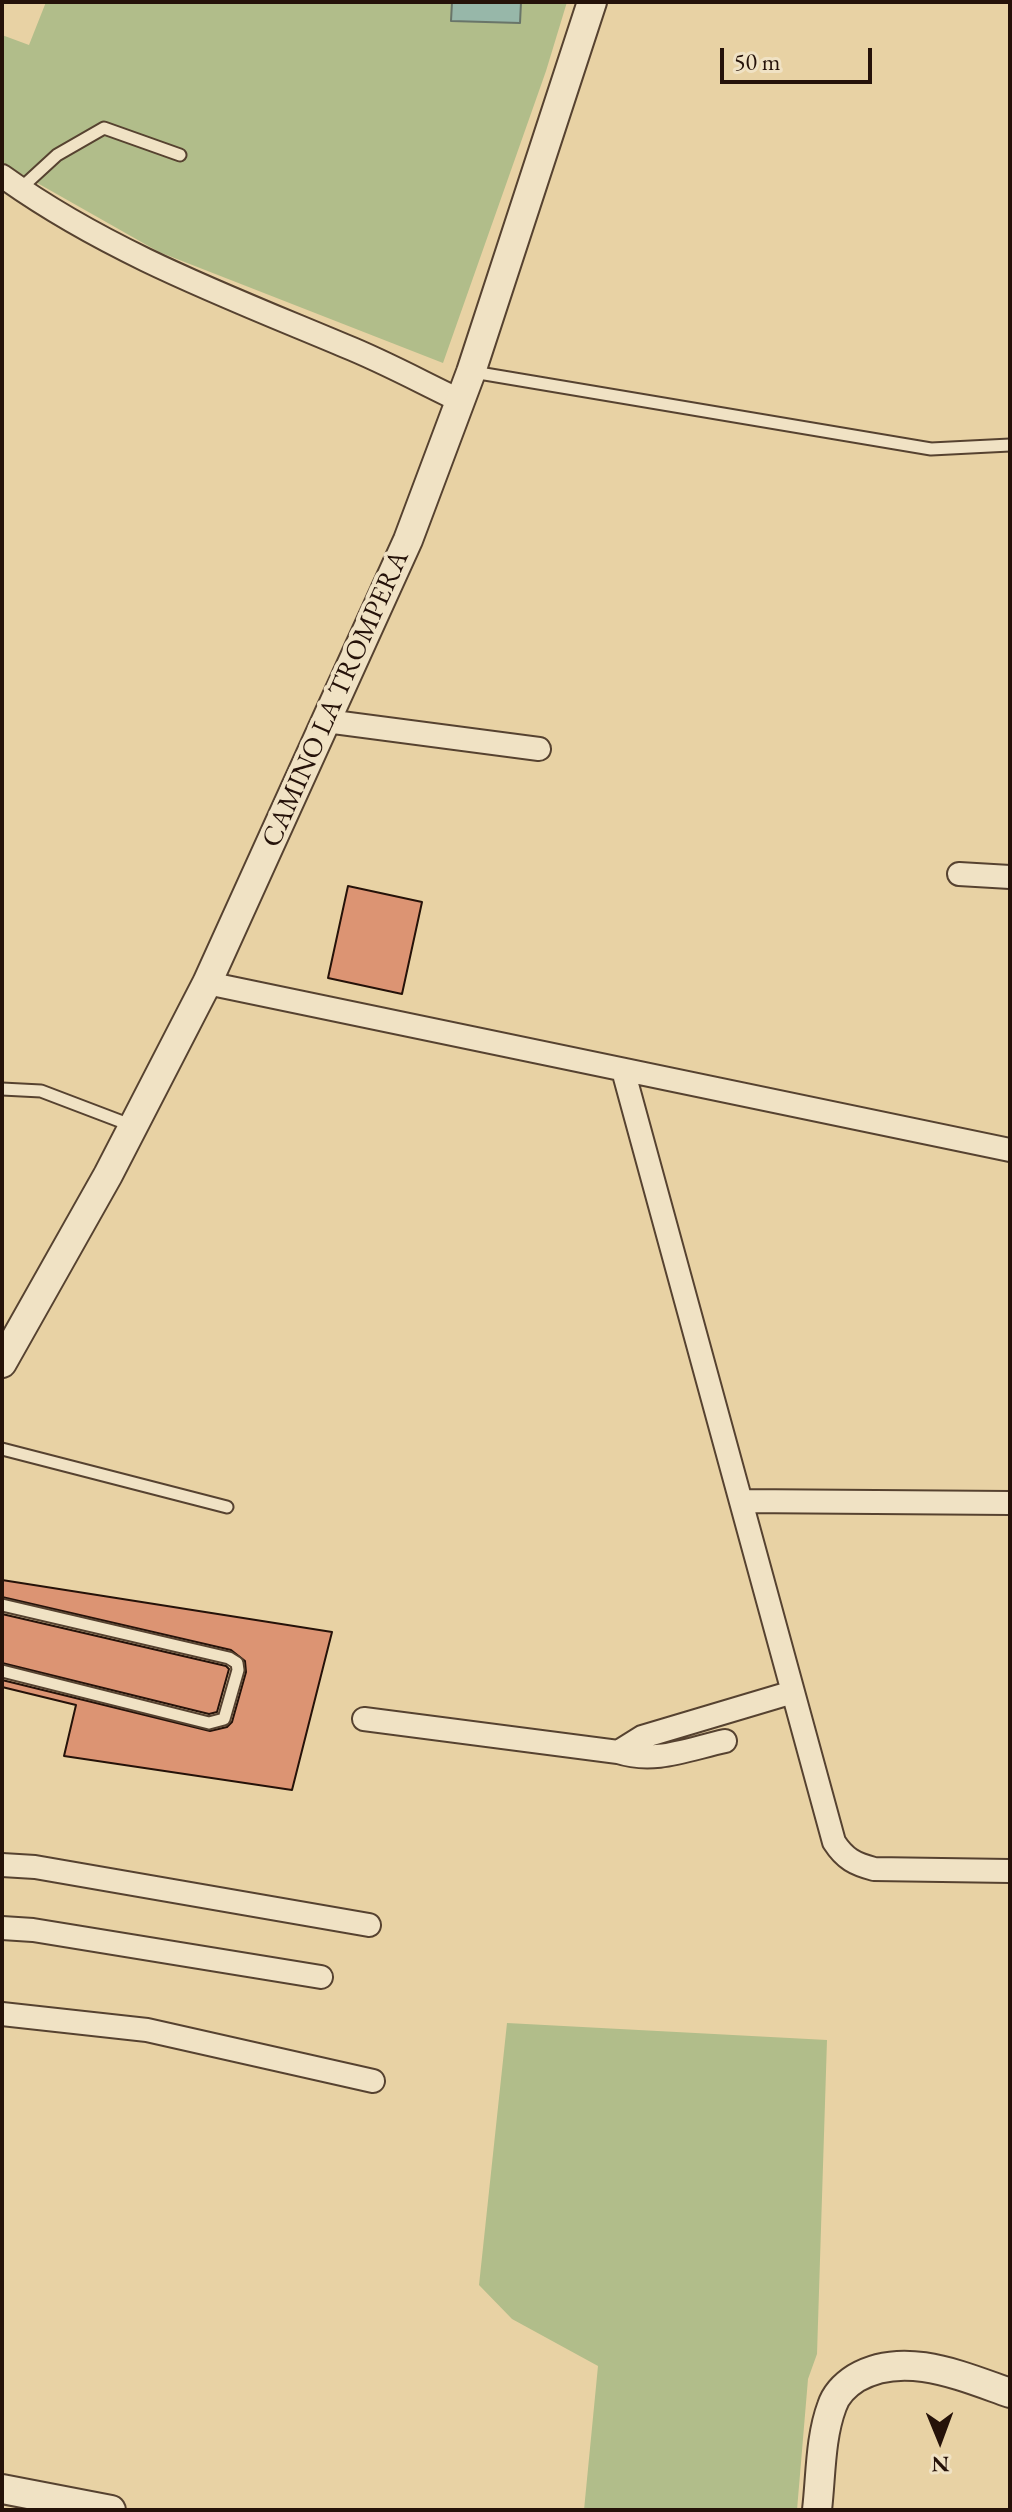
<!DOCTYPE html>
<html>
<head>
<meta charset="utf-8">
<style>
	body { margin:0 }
	#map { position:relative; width:1012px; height:2512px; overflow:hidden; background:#e8d2a4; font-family:"EB Garamond",serif }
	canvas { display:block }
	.frame { position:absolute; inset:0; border:4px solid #251209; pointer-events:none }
	.north { position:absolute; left:900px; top:2400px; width:80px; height:80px; -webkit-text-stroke:6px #f0e2c4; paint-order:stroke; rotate:179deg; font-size:22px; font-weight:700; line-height:32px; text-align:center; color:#251209 }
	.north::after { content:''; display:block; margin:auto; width:28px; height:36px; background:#251209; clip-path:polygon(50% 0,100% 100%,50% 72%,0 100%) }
	.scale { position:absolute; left:720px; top:48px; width:152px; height:36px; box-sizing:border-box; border:4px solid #251209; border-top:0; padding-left:10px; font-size:24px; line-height:28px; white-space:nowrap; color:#251209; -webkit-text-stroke:6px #f0e2c4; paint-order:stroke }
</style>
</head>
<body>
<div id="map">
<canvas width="1012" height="2512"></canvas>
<div class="frame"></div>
<div class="north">N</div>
<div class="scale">50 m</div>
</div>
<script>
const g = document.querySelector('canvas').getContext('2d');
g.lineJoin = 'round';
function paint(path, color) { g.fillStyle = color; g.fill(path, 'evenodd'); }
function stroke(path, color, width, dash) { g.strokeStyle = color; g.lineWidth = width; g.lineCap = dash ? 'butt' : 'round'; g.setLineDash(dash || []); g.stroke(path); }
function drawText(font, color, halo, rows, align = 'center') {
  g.font = font + ' "EB Garamond",serif'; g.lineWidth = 8; g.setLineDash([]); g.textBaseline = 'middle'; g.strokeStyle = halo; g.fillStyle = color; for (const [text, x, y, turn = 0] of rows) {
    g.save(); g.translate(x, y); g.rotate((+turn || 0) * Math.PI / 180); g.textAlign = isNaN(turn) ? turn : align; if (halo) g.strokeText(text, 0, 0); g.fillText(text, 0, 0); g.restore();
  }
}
paint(new Path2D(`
	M46 2H567L546 71 443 363 159 252 2 163V35L29 45Z
	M507 2023 827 2040 817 2354 808 2379 797 2510H584L598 2366 512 2319 479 2285Z`), '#b1bd8a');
const water = new Path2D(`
	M452 2H521L520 23 451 21Z`);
paint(water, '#97b7a9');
stroke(water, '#697569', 2);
const building = new Path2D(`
	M348 886 422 902 402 994 328 978Z
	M2 1580 332 1632 292 1790 64 1756 76 1705 2 1687V1680L210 1731 227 1727 232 1722 246 1672 245 1661 231 1650 2 1597Z
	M2 1614 226 1666 229 1669 217 1712 209 1714 2 1663Z`);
paint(building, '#dc9473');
stroke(building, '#251209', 2);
const service = new Path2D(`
	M20 189 57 155 104 128 180 155
	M473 372 931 449 1010 445
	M2 1089 41 1091 133 1126
	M2 1449 227 1507
	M2 1605 229 1658 237 1663 238 1670 224 1719 209 1723 2 1671`);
const minor = new Path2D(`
	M2 176C108 252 226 296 345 346 385 362 423 383 461 401
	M326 721 539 749
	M959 874 1010 877
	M207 983 1010 1150
	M623 1070 834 1842C845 1859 855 1864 874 1869L1010 1871
	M741 1501 1010 1503
	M364 1719 618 1752 642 1737 793 1692
	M618 1752C655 1764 688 1749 725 1741
	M2 1865 35 1867 369 1925
	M2 1928 33 1930 321 1977
	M2 2014 147 2030 373 2081`);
const tertiary = new Path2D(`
	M2 1363 108 1175 207 983 408 540 471 372 592 2
	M2 2489 111 2510
	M817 2510C821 2476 820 2438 832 2406 836 2394 845 2385 856 2378 904 2350 961 2376 1010 2393`);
stroke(service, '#564230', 15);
stroke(minor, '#564230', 26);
stroke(tertiary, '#564230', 32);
stroke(service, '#f0e2c4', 11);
stroke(minor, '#f0e2c4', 22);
stroke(tertiary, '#f0e2c4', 28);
drawText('28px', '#251209', '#f0e2c4', [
	["CAMINO LA TROMPERA",336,699,-66]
]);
</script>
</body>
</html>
